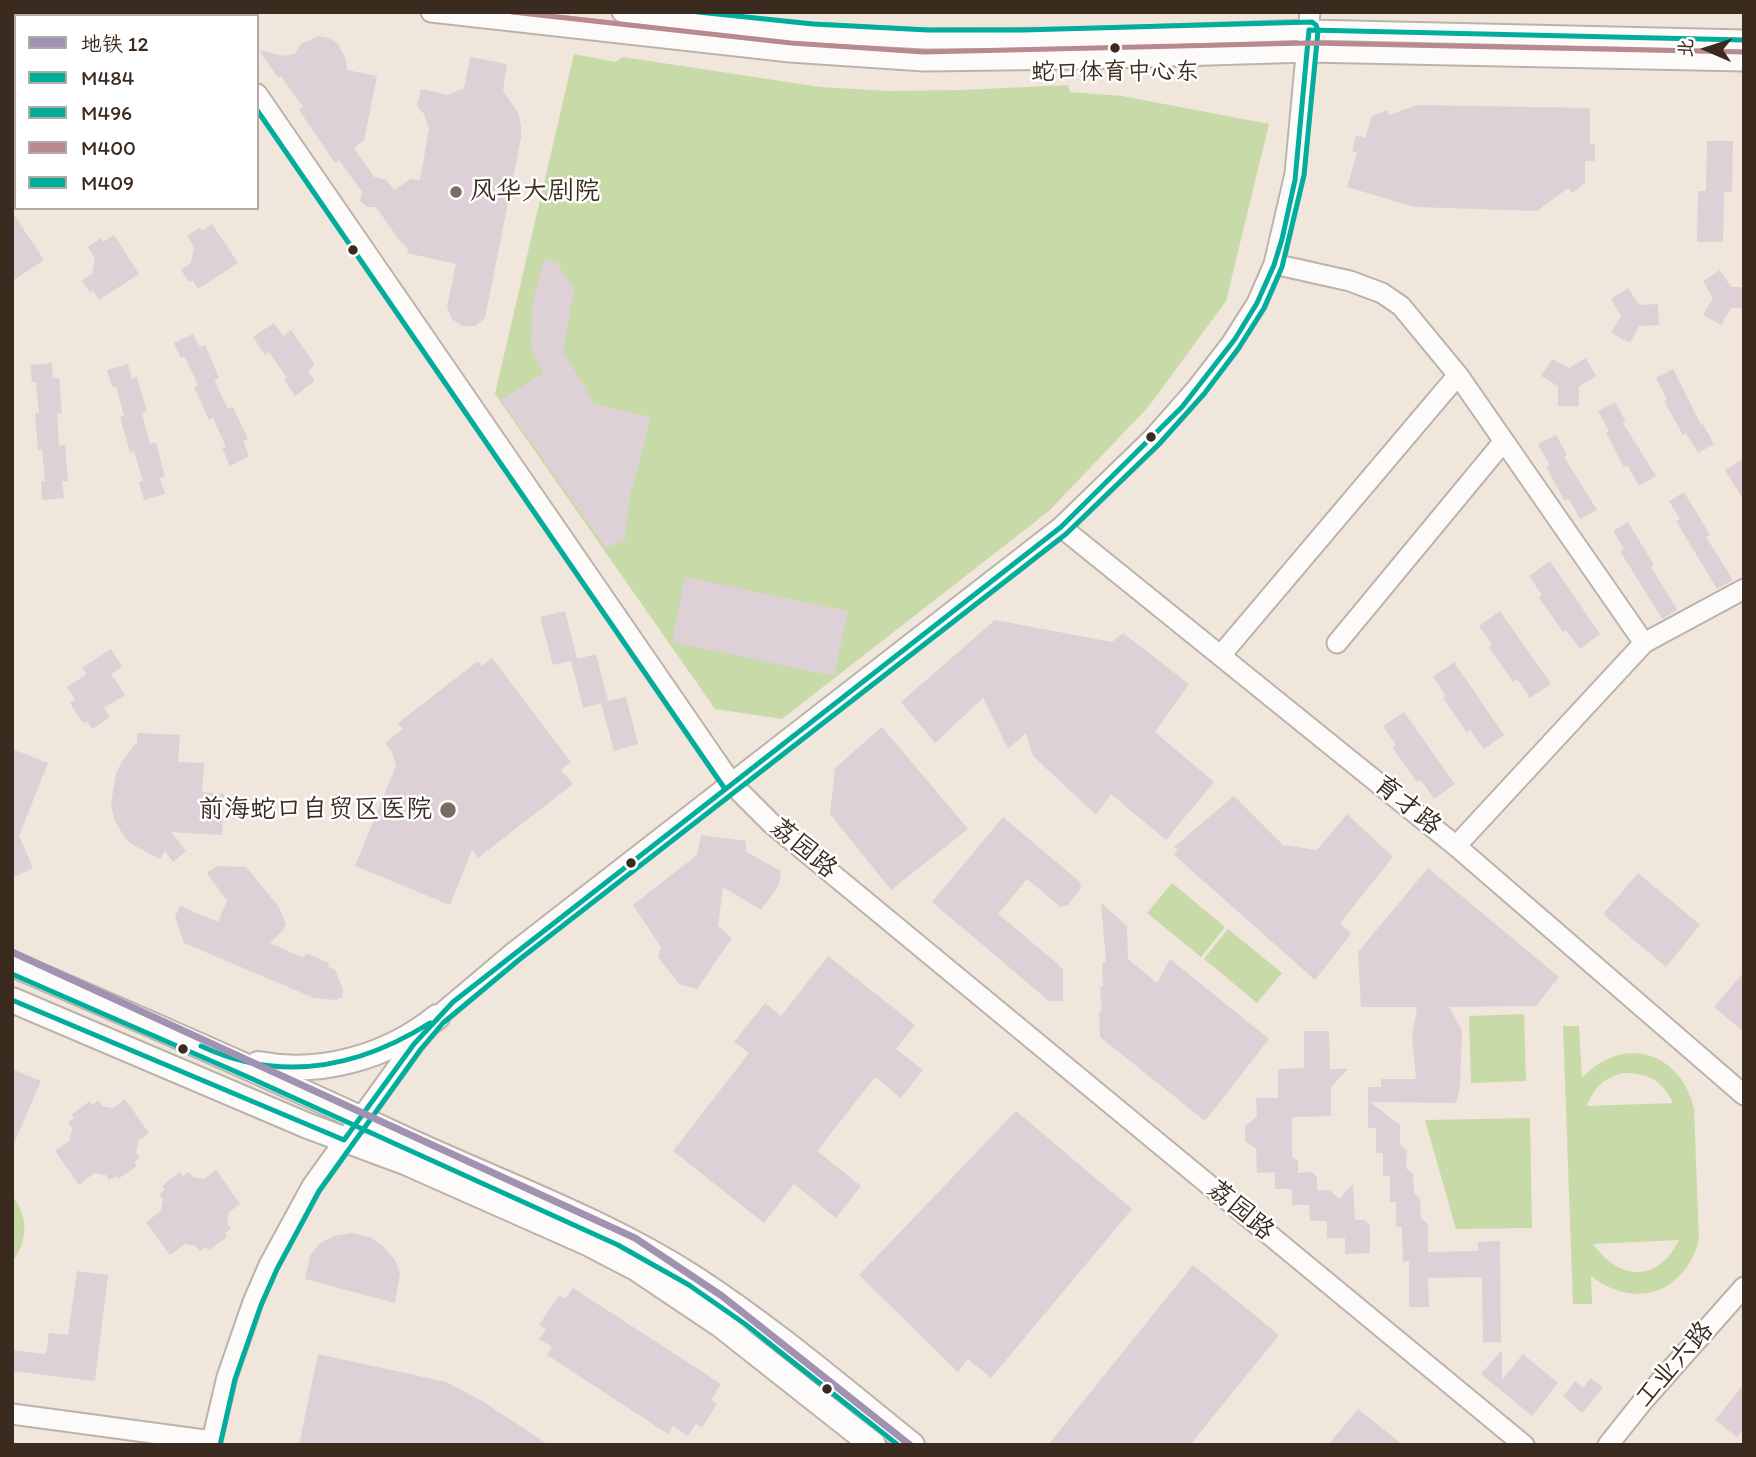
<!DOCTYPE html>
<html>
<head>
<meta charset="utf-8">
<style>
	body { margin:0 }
	#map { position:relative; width:1756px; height:1457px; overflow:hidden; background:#f0e6db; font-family:Itim,"LXGW WenKai TC",sans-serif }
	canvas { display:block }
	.frame { position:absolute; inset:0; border:14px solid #3b2a1e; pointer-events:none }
	.legend { position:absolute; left:14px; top:14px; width:245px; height:196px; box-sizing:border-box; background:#fff; border:2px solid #b1aaa5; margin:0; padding:9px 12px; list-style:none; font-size:21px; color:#3b2a1e }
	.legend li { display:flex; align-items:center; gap:14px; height:35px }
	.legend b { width:35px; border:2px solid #b1aaa5 }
	.north { position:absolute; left:1672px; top:14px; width:70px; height:70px; -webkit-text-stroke:5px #fff; paint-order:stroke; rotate:273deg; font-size:19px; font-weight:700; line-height:28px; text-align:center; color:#3b2a1e }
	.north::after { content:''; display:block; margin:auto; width:24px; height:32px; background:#3b2a1e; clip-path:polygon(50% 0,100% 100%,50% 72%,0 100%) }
</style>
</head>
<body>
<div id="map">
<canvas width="1756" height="1457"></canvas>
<div class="frame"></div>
<ul class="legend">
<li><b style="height:9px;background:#a192b2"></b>地铁 12</li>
<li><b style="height:9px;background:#01ad9c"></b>M484</li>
<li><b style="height:9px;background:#01ad9c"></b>M496</li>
<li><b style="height:9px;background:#ba888f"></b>M400</li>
<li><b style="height:9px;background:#01ad9c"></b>M409</li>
</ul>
<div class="north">北</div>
</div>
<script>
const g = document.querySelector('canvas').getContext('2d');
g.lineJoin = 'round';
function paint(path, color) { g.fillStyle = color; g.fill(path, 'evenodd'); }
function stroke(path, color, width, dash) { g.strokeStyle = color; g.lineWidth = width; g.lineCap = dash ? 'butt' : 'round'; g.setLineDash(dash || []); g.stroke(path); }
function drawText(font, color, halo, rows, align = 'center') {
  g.font = font + ' Itim,"LXGW WenKai TC",sans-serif'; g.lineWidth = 5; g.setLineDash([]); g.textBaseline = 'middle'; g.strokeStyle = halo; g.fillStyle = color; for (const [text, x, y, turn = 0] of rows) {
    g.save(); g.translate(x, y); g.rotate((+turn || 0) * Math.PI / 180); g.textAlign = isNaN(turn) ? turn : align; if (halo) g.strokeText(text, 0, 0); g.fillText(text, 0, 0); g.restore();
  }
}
paint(new Path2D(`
	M574 54 615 62 623 57 820 87 888 91 963 90 1068 85 1070 92 1122 96 1269 124 1226 301 1149 406 1049 511 782 719 715 709 495 394Z
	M1172 883 1225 927 1201 957 1147 913Z
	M1228 929 1282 973 1257 1003 1204 959Z
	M1524 1014 1526 1081 1471 1083 1469 1016Z
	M1563 1026H1579L1582 1078C1622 1034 1681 1051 1694 1109L1699 1240C1684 1294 1635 1310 1591 1276L1592 1304H1573ZM1622 1073C1648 1073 1661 1079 1673 1103L1587 1106C1594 1087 1603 1079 1622 1073ZM1679 1240C1658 1283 1619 1281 1593 1244Z
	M1530 1118 1532 1228 1456 1229 1425 1120Z
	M12 1196C29 1216 28 1242 12 1262L14 1225Z`), '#c8daa7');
paint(new Path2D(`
	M318 36 329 38 337 43 345 57 347 70 377 76 364 140 354 148 374 177 386 180 394 190 411 179 420 180 429 129 424 114 417 106 421 89 448 95 464 88 470 57 507 64 503 91 518 112 521 125V138L485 318 475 326H462L452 319 447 307 456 264 407 253 408 248 400 241 376 207H367L360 201 362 192 339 160 335 163 299 110 303 107 281 76 278 78 259 50 285 56 295 54 301 44Z
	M1417 105 1590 108V144H1595V161H1585V183L1572 193 1568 188 1537 211 1415 207 1347 187 1357 153 1352 151 1356 135 1365 138 1372 116 1387 110 1389 115Z
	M1707 141H1733L1732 192H1724L1723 242H1697L1698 191H1706Z
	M12 212 44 260 12 281Z
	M212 224 238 263 198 289 192 280 189 282 181 270 191 263 194 247 187 236 200 227 202 231Z
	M114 235 139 274 99 300 93 291 90 293 82 280 92 274 95 258 88 247 101 238 103 242Z
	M544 259 557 263 574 289 563 351 594 404 651 417 629 500 625 540 606 548 501 400 543 373 531 347 532 305Z
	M1720 270 1731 287H1744V308H1731L1721 325 1703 315 1713 298 1703 281Z
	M1628 288 1639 305 1658 304 1659 325 1639 326 1630 343 1611 333 1621 316 1611 299Z
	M274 323 283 336 291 330 315 365 308 371 315 381 295 396 284 380 287 378 269 352 265 355 253 337Z
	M193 334 200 347 205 345 219 378 214 380 228 409 233 407 248 439 243 441 249 456 230 466 222 448 226 447 213 418 209 420 194 387 198 385 185 357 181 358 174 343Z
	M1586 358 1596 376 1579 386V406H1558V386L1541 376 1552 359 1569 368Z
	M52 363 53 378H59L62 413 57 414 59 446 65 445 68 481H62L64 498 42 500 41 481H45L42 449 38 450 35 413H39L36 382H32L30 365Z
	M128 364 132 379 137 377 147 412 142 413 150 444 156 442 165 477 160 478 165 494 144 500 139 482 143 481 134 451 130 452 120 417 124 416 116 386 112 387 107 370Z
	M1673 369 1701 425 1703 424 1714 444 1698 453 1686 433 1683 435 1664 401 1667 399 1656 378Z
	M1615 402 1626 422 1623 423 1656 476 1639 486 1628 466 1624 467 1606 433 1609 431 1598 411Z
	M1556 435 1567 455 1564 457 1597 510 1580 519 1569 499 1565 501 1546 467 1550 465 1538 444Z
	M1744 458V501L1725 470Z
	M1684 492 1710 535 1706 537 1733 580 1717 589 1676 521 1680 519 1669 501Z
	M1628 522 1654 565 1651 567 1677 610 1662 619 1620 551 1624 549 1613 531Z
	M1550 561 1600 634 1580 649 1566 630 1563 632 1539 598 1542 595 1529 576Z
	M685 577 848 611 834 676 672 642Z
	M565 611 577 659 596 654 608 701 583 708 571 661 553 665 540 617Z
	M1500 611 1551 684 1530 698 1517 679 1513 682 1489 647 1492 645 1479 626Z
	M995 620 1112 642 1123 633 1189 684 1155 732 1214 782 1166 840 1111 794 1096 815 1033 756 1026 733 1008 749 983 698 935 743 901 702Z
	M111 649 122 667 111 674 125 695 104 708 110 717 92 729 87 721 83 723 70 703 75 700 67 687 87 674 82 668Z
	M492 658 571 762 561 770 573 784 478 858 472 850 450 905 355 866 396 766 392 752 385 743 403 729 398 723 478 661 482 666Z
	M1454 662 1504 735 1484 749 1470 730 1467 733 1443 698 1446 696 1433 677Z
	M626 697 638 744 614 751 601 703Z
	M1404 712 1455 784 1434 799 1421 780 1417 782 1393 748 1396 745 1383 726Z
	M882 727 968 829 891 890 830 814 835 768Z
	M137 733 180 735 178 762 204 763 202 792 224 794 222 835 171 832 186 851 173 862 165 851 160 859 130 843 122 833 114 819 111 803 116 774 122 761 137 742Z
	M12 749 48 763 19 836 33 868 12 878Z
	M1234 796 1283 845 1317 850 1347 814 1393 857 1340 923 1351 934 1315 980 1174 855 1178 850 1174 847Z
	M1003 817 1080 882 1081 888 1068 905 1061 907 1027 879 998 914 1058 964 1063 970V1001H1049L932 902Z
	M701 835 746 841V852L781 871 779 885 761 910 723 887 718 926 732 938 697 989 679 984 658 957 661 947 633 905 697 855Z
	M217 866 246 867 279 907 286 924 284 929 270 943 304 958 306 953 329 963 327 966 335 970 343 990 342 997 336 1000 314 998 184 943 175 917 180 906 218 922 227 901 207 873Z
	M1428 868 1559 977 1536 1006 1449 1007 1462 1031 1460 1087 1456 1103 1370 1102 1400 1125V1145L1407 1150 1406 1168 1413 1174 1414 1193 1420 1199 1421 1218 1428 1224V1252L1478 1251V1242L1500 1241 1501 1342H1483L1482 1277 1428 1278 1429 1307H1409V1261L1403 1262 1402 1227H1396V1202H1390V1176H1383V1153H1376V1128H1368V1087H1381V1079H1416L1412 1036 1417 1007H1361L1358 952Z
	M1638 873 1700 925 1666 967 1603 914Z
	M1101 903 1127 926 1128 959 1157 983 1170 959 1269 1039 1205 1121 1100 1037 1099 1012 1102 1011 1100 987 1103 986 1102 963 1106 961Z
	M828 956 915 1025 896 1049 923 1070 901 1098 875 1077 817 1151 861 1186 836 1218 794 1184 764 1223 673 1151 749 1053 734 1042 765 1003 781 1016Z
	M1744 972V1032L1714 1007Z
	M1304 1031H1329L1330 1069H1348L1331 1087V1116L1292 1117V1157L1298 1161V1173L1312 1172 1317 1178V1190H1330L1339 1199 1353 1184 1355 1220H1365L1370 1226V1253L1345 1254V1238H1327V1221H1310L1309 1205H1292V1189H1275V1172L1257 1173 1256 1149 1245 1141V1126L1257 1117 1256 1098H1278V1069L1304 1068Z
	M12 1069 41 1081 12 1148Z
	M125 1099 149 1133 138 1141 136 1153 140 1158 134 1162 137 1166 118 1179 116 1176 109 1180 106 1175 94 1173 79 1185 55 1151 70 1140 72 1128 68 1123 74 1118 71 1115 90 1101 92 1105 98 1100 102 1106 113 1108Z
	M1016 1111 1132 1209 991 1378 968 1359 958 1372 859 1275Z
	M216 1170 240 1204 229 1212 227 1223 231 1229 225 1233 227 1237 209 1250 206 1247 200 1251 196 1246 185 1244 170 1255 146 1222 161 1211 163 1199 159 1194 165 1190 162 1186 180 1172 183 1176 189 1172 193 1177 204 1179Z
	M351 1233 370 1237 384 1247 395 1260 400 1273 395 1303 305 1279 310 1256 319 1244 334 1236Z
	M1193 1265 1279 1335 1190 1445H1048Z
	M77 1271 108 1275 95 1381 12 1371V1350L46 1354 49 1333 68 1335Z
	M573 1288 721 1384 711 1400 717 1404 702 1427 696 1424 688 1436 673 1426 668 1434 547 1355 552 1347 539 1339 546 1329 539 1325 559 1295 565 1299Z
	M1502 1350V1380L1523 1354 1558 1383 1532 1416 1481 1374Z
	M318 1354 446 1382 482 1401 549 1445H299Z
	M1591 1378 1603 1388 1582 1413 1563 1396 1575 1381 1583 1388Z
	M1744 1384V1429L1737 1437 1715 1420Z
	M1358 1409 1403 1445H1328Z`), '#ded0d7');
const minor = new Path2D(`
	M203 12 206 16
	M431 12 790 52 924 61 1080 59 1308 52 1744 61
	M622 12 790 32 927 39 1080 38 1309 30 1744 40
	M257 94 732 784 773 825 1524 1445
	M1274 264 1350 281 1382 293 1401 306 1458 375 1644 643
	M1061 527 1456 846 1744 1095
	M1337 643 1504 441
	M1221 655 1458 375
	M1456 846 1644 643 1744 589
	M12 1414 212 1441
	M211 1445 227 1377 253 1302 269 1265 312 1186 414 1044 437 1017 514 952 1061 527 1153 438 1197 388 1231 344 1257 303 1274 264 1295 174 1310 12
	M1608 1445 1643 1401 1744 1287`);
const major = new Path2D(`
	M12 964C140 1019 268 1075 394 1134 494 1181 600 1218 694 1278 771 1328 841 1388 912 1445
	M12 1000 308 1126 405 1162 590 1244 636 1268 721 1325 873 1445
	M258 1064C320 1076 388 1057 437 1017`);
stroke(minor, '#bbb3ab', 23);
stroke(major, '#bbb3ab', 28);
stroke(minor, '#fdfbfa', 19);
stroke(major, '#fdfbfa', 24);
stroke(new Path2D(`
	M12 1000 344 1140 414 1044 453 1002 1061 527 1182 407 1235 339 1257 303 1274 265 1282 239 1295 180 1309 30 1744 40
	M201 1046C280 1083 358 1068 430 1023`), '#01ad9c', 5);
stroke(new Path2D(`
	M257 110 725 789
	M220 1445 235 1379 261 1305 277 1269 319 1191 421 1049 443 1023 520 959 1066 534 1159 444 1204 394 1238 349 1264 308 1282 267 1304 175 1318 31 1316 25 1312 22 1023 30H928L813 24 698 12`), '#01ad9c', 5);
stroke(new Path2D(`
	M512 12 791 43 924 52 1308 43 1744 52`), '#ba888f', 5);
stroke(new Path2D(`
	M12 974 248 1077 618 1245 689 1285 745 1324 898 1445`), '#01ad9c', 5);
stroke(new Path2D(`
	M12 952 635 1238 722 1296 910 1445`), '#a192b2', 7);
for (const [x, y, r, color] of [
	[1115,48,6,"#3b2a1e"],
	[456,192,7,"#7a6c60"],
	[353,250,6,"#3b2a1e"],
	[1151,437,6,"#3b2a1e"],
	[448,810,9,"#7a6c60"],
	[631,863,6,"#3b2a1e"],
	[183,1049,6,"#3b2a1e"],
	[827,1389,6,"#3b2a1e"]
]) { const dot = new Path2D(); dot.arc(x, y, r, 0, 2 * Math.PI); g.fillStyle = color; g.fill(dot); stroke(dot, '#fff', 2.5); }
drawText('24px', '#3b2a1e', '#fff', [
	["蛇口体育中心东",1115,73]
]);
drawText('26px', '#3b2a1e', '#fff', [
	["风华大剧院",470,192],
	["前海蛇口自贸区医院",432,810,"right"]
], 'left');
drawText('26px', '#3b2a1e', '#fff', [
	["育才路",1407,806,39],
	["荔园路",803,849,40],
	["荔园路",1240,1211,40],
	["工业六路",1675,1365,-49]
]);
</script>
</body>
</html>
